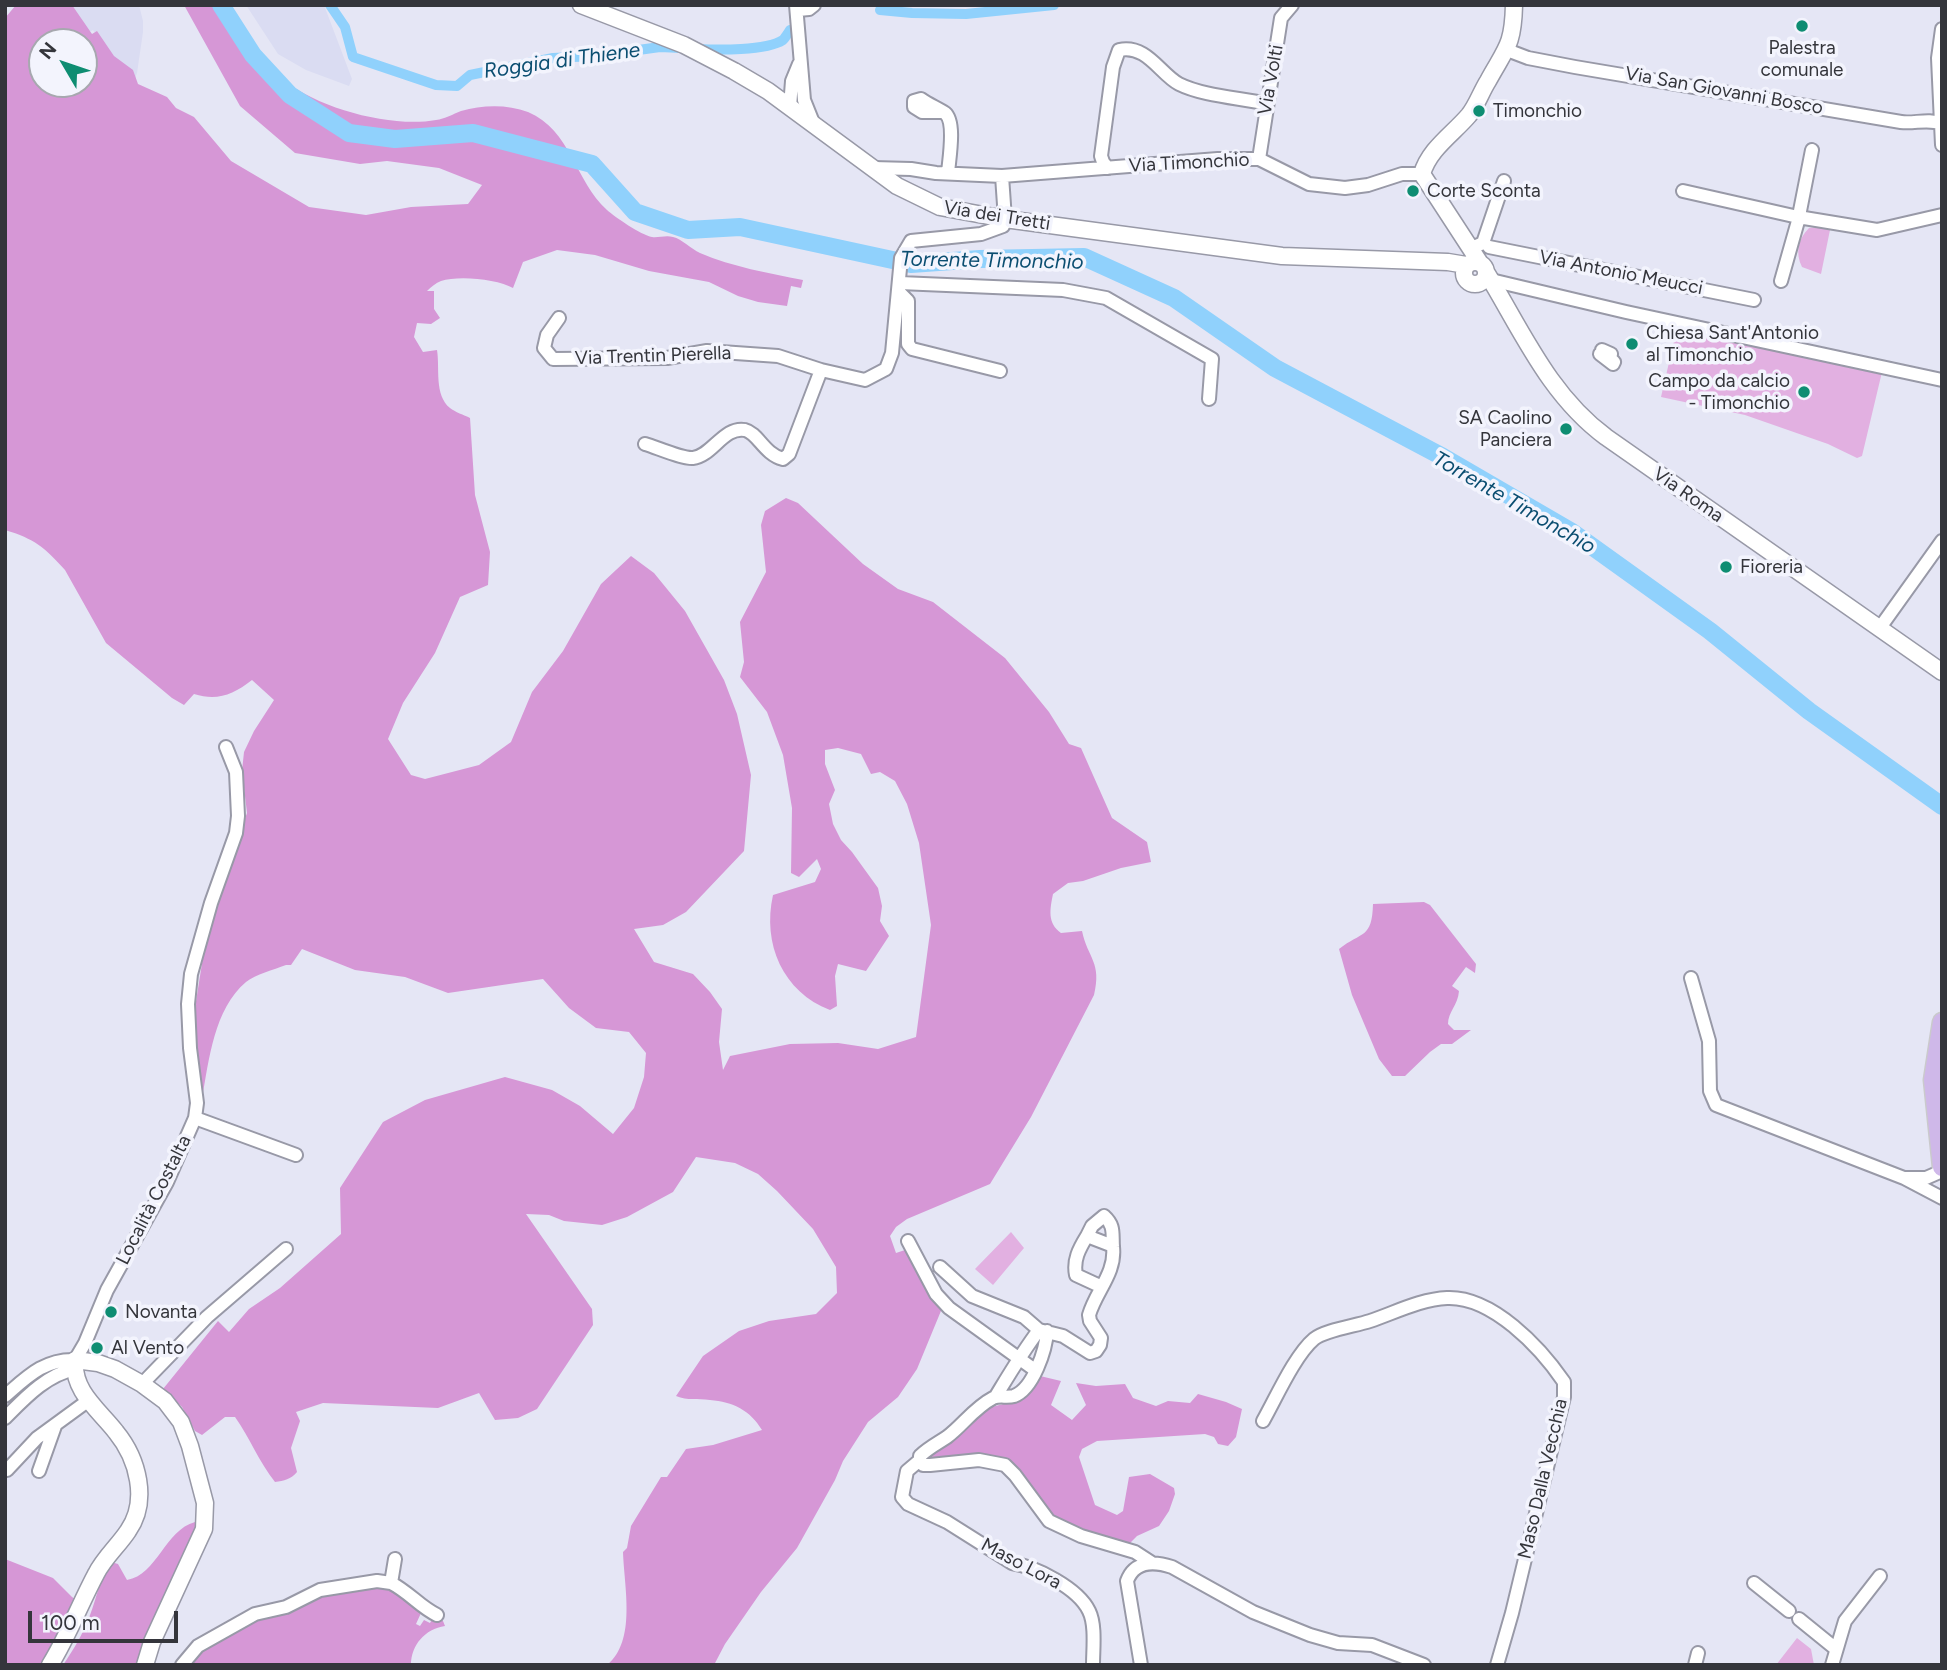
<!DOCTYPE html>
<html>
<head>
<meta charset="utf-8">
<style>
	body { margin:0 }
	#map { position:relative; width:1947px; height:1670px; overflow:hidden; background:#e5e6f5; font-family:Figtree,sans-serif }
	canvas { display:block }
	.frame { position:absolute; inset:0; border:7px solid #34353b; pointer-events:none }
	.north { position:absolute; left:28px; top:28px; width:70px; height:70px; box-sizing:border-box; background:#f3f4fd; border:2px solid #a7a8af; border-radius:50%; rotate:309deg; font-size:19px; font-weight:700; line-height:28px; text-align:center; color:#34353b }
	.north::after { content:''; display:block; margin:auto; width:24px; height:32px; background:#0e8d72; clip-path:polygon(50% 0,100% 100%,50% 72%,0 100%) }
	.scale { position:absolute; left:28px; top:1611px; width:150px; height:32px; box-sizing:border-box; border:4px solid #34353b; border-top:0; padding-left:9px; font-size:21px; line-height:24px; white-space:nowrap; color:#34353b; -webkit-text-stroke:5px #f3f4fd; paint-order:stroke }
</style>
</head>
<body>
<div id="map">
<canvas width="1947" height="1670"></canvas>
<div class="frame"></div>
<div class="north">N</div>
<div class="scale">100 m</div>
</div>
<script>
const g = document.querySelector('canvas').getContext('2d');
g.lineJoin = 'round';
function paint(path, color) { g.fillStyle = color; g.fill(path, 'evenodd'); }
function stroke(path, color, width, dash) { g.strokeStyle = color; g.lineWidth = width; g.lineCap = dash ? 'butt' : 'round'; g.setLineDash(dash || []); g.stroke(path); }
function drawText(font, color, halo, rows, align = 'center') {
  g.font = font + ' Figtree,sans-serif'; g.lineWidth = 7; g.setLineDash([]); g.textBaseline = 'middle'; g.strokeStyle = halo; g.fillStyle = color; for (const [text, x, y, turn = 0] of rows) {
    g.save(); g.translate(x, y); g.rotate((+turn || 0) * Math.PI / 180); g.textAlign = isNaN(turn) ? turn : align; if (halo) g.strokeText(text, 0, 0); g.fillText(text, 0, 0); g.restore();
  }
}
paint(new Path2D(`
	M68 5H139L143 21V32L137 73 133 84 93 30 87 33Z
	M246 5H324L352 79 349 86 306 70 278 54Z`), '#dadcf2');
paint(new Path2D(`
	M1818 227 1830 230 1821 274 1802 267C1795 253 1798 239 1809 228Z
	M1677 328 1882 372 1862 456 1857 458 1828 444 1745 415 1661 397Z
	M1011 1232 1024 1248 993 1285 975 1269Z
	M1797 1638 1811 1649 1814 1665H1776Z`), '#e2b0e1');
paint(new Path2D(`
	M16 5H72L92 34 97 31 114 56 133 70 138 84 167 97 176 108 194 117 231 161 309 207 366 215 411 207 468 204 482 185 439 168 387 161 360 164 295 153 240 106 184 5H228C244 31 261 63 285 81 320 109 392 128 436 120 445 119 453 114 461 111 482 105 507 104 528 112 571 130 575 181 607 210 615 217 641 235 652 237 658 238 666 235 673 237 682 239 691 249 700 253 733 267 768 273 803 280L801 288 791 286 787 306 758 302 738 296 709 282 649 271 595 255 557 250 523 262 513 288C498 279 458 275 441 281 436 283 431 287 427 291H434V309L440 318 431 324 417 323 414 337 423 352 437 350C440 368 434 395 450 408 455 412 464 415 470 418L475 495 490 552 488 585 460 597 435 653 403 703 388 739 411 775 425 779 479 765 511 742 532 692 563 651 601 584 631 556 654 573 685 611 724 680 737 714 751 775 744 851 686 912 663 925 634 929 654 962 693 974 710 992 722 1009 719 1042 723 1070 730 1056 790 1044 838 1043 878 1049 916 1037 931 925 919 843 907 804 895 781 880 772 871 774 861 754 838 748 825 750V764L835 790 829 804 833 824 841 840 852 852 878 888 882 906 880 921 889 936 866 971 838 964 835 976 837 1006 830 1010C783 992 762 944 773 895L815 882 821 869 817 859 799 877 791 873 792 808 783 755 767 712 740 677 744 662 740 622 766 572 761 525 765 511 786 498 798 503 863 564 898 589 933 602 1005 658 1049 712 1069 744 1081 748 1112 818 1147 842 1151 862 1121 868 1083 881 1068 883 1053 894C1050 909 1047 923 1061 933L1082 931C1088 959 1102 962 1094 995L1031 1117 990 1184 907 1219 896 1227 890 1236 896 1253 905 1250 912 1253 943 1306 917 1369 898 1397 868 1422 843 1461 835 1480 797 1548 761 1592 725 1644 714 1665H607C637 1641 624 1586 623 1552L627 1548 631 1526 661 1477H667L686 1449 713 1445 762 1430C750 1410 733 1402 710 1400 697 1398 688 1401 676 1396L703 1356 739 1331 769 1321 816 1314 837 1293 836 1267 813 1229 777 1191 758 1174 735 1163 696 1157 673 1192 627 1217 602 1225 564 1221 549 1215 526 1214 592 1309 593 1325 537 1409 518 1418 495 1420 479 1393 438 1408 323 1403 296 1412 300 1421 291 1448 297 1472C291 1479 284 1481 275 1482 259 1462 250 1438 235 1417H225L202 1435 195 1431 182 1407 163 1389 218 1321 229 1332 249 1309 280 1288 341 1234 340 1188 383 1122 425 1100 505 1077 552 1090 580 1106 613 1134 634 1108 644 1077 646 1053 629 1032 596 1028 569 1008 543 979 448 993 405 977 355 970 302 949 291 965H286C273 970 256 974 246 982 214 1009 209 1060 202 1099L195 1067 194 1014 203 957 212 914 247 813 242 771 244 752 254 731 274 700 252 680C233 695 217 701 194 694L184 705 172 698 106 643 65 570C44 547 35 539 5 530V18ZM42 42H84V84H42Z
	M1424 902 1430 905 1476 964 1475 973 1466 967 1452 986 1459 991C1458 1005 1448 1012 1448 1024L1454 1030H1471L1452 1044H1441L1430 1052 1405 1076H1392L1379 1059 1352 995 1339 949C1362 931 1372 939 1373 904Z
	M1040 1376 1061 1381 1051 1405 1072 1420 1086 1405 1076 1383 1096 1386 1125 1384 1133 1398 1156 1406 1168 1401 1190 1403 1198 1394 1226 1402 1242 1409 1236 1437 1228 1446 1218 1444 1214 1437 1205 1434 1097 1441 1082 1449 1079 1457 1095 1505 1117 1515 1123 1511 1129 1477 1150 1474 1174 1488 1175 1494 1169 1511 1159 1526 1137 1536 1126 1547 1080 1534 1056 1519 1034 1489 1013 1466 924 1462 926 1455 947 1444 988 1408 1022 1399 1033 1390Z
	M195 1522 198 1527 144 1665H63C74 1649 84 1632 90 1615 97 1597 100 1577 111 1562L118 1564 127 1580C157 1575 165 1530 195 1522Z
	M5 1559 53 1578 72 1597 87 1607 55 1665H5Z
	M352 1588H390L425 1612 421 1613 416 1624 420 1626 424 1620 430 1623 434 1616 443 1621 445 1626C425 1629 411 1645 411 1665H188L197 1652 230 1630 308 1596Z`), '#d697d6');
stroke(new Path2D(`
	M330 5 345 27 353 57 436 85 457 86 470 75 553 58 595 56 660 47 681 48
	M880 10 912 13 966 14 1054 5
	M697 49C717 50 766 51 783 40 784 39 789 32 790 30`), '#90d1fc', 10);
stroke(new Path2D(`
	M221 5 253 55 290 95 349 133 395 139 473 133 592 164 635 212 688 230 740 227 911 264 980 259 1084 257 1174 298 1275 368 1443 457 1572 532 1710 631 1809 711 1942 806`), '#90d1fc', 18);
const street = new Path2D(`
	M796 5 804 100 814 125
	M798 10 809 9 814 5
	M1942 29 1938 58 1942 145
	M1507 50 1528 58 1575 67 1901 122C1914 124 1929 118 1942 124
	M790 107 792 81 799 64
	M942 112H922L914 107V101L921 99C929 105 938 108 945 113 956 122 949 159 948 173
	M1259 159 1281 18 1292 5
	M873 168 911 169 936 173 1002 176 1218 159H1259L1309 184 1345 188 1368 185 1402 174H1422
	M1108 168 1103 162 1101 156 1113 67 1119 50C1147 44 1160 74 1179 84 1203 96 1241 98 1267 104
	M1683 191 1798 217 1877 230 1942 215
	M1465 242 1474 247 1483 243 1504 181
	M1489 247 1754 300
	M1491 280 1626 312 1942 380
	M1781 281 1798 221 1812 150
	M900 283 1063 290 1106 298 1212 359 1209 399
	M899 292 908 301V344L912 349 1000 371
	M559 318 547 335 544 348 553 359 667 358 707 351 778 356 821 370 865 380 886 369 892 353 901 258 911 241 981 234 1003 226 1005 219 1002 176
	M1600 354 1613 364 1614 362 1602 350 1611 354
	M645 444C656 447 682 459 693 458 712 456 724 426 745 430 758 433 764 454 783 459L789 454 821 370
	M1879 629 1942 541
	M1691 978 1709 1041 1710 1091 1716 1105 1904 1178H1926L1942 1171
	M195 1118 296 1155
	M1904 1178 1942 1198
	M908 1241 936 1294 949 1308 1035 1370
	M940 1267 972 1296 1024 1317 1039 1330
	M1102 1287 1076 1275C1073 1260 1079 1249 1087 1236L1113 1246
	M1047 1331C1046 1350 1033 1389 1014 1396 1007 1398 999 1395 993 1398 974 1408 963 1425 947 1437 938 1443 928 1448 920 1456V1461L923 1465H930L979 1460 1005 1465 1015 1475 1049 1521 1081 1536 1135 1552 1152 1563
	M142 1384 207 1317 286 1249
	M5 1396C27 1377 44 1359 75 1360L85 1343 107 1290 167 1182 195 1118 197 1103 190 1048 188 1004 191 974 211 903 236 833 238 816 236 772 226 747
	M996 1396C1010 1373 1023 1351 1039 1330L1063 1336 1090 1353 1096 1351 1100 1345 1101 1338 1090 1321 1089 1315C1096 1291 1116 1273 1113 1247 1112 1233 1115 1226 1104 1216L1092 1226 1087 1236
	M5 1418C25 1398 46 1375 75 1369
	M1263 1421C1276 1398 1295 1355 1314 1339 1325 1330 1355 1326 1370 1321 1394 1313 1421 1299 1447 1298 1492 1296 1540 1347 1564 1382V1397L1512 1613 1497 1665
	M920 1460 907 1471 902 1497 908 1504 947 1522 1012 1563C1036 1567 1078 1588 1089 1611 1096 1625 1093 1649 1093 1665
	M7 1470 37 1438 89 1400
	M39 1471 55 1426
	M391 1583C409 1592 420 1607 437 1615
	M1754 1583 1789 1611
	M1799 1619 1836 1649
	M182 1665 198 1646 255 1614 286 1607 320 1590 377 1581 391 1583 395 1559
	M1141 1665 1127 1581C1134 1561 1154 1561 1172 1567L1253 1612 1310 1635 1338 1643 1372 1645 1424 1665
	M1695 1665 1698 1653
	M1832 1665 1845 1621 1880 1576`);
const secondary = new Path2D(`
	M581 5 684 45 734 71 768 91 897 186 940 207 1005 219 1282 256 1448 262 1466 265
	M1464 273a11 11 0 1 1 22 0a11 11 0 1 1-22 0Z
	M1480 263 1422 174C1429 149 1453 134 1469 115 1477 105 1481 92 1488 81 1506 48 1513 46 1514 5
	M1486 272C1522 331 1549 395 1606 437L1942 672
	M50 1665C68 1636 80 1604 96 1574 104 1558 118 1546 128 1531 149 1501 138 1459 116 1432 99 1410 72 1391 75 1360L98 1363 115 1369 142 1384 165 1401 181 1422 190 1446 205 1503 204 1529 152 1642 145 1665`);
const primary = new Path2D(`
	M1942 1022 1933 1080 1942 1167`);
stroke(street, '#9899a7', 16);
stroke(secondary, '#9899a7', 19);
stroke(primary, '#cacacc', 21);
stroke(street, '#fff', 12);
stroke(secondary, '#fff', 16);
stroke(primary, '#cfb8e9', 18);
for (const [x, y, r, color] of [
	[1802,26,7,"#0e8d72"],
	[1479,111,7,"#0e8d72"],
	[1413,191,7,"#0e8d72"],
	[1632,344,7,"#0e8d72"],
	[1804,392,7,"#0e8d72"],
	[1566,429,7,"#0e8d72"],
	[1726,567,7,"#0e8d72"],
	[111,1312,7,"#0e8d72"],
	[97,1348,7,"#0e8d72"]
]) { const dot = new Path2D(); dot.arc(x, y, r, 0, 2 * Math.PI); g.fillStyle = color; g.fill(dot); stroke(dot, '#f3f4fd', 2.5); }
drawText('19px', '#34353b', '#f3f4fd', [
	["Palestra",1802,48,"center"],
	["comunale",1802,70,"center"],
	["Timonchio",1493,111],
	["Corte Sconta",1427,191],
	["Chiesa Sant'Antonio",1646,333],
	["al Timonchio",1646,355],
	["Campo da calcio",1790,381,"right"],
	["- Timonchio",1790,403,"right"],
	["SA Caolino",1552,418,"right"],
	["Panciera",1552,440,"right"],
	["Fioreria",1740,567],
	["Novanta",125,1312],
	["Al Vento",111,1348]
], 'left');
drawText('19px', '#34353b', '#f3f4fd', [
	["Via Volti",1271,80,-80],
	["Via San Giovanni Bosco",1724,91,10],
	["Via Timonchio",1189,163,-3],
	["Via dei Tretti",997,216,9],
	["Via Antonio Meucci",1621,273,11],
	["Via Trentin Pierella",653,356,-2],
	["Via Roma",1688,495,35],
	["Località Costalta",154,1200,-63],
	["Maso Dalla Vecchia",1543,1479,-77],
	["Maso Lora",1021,1564,28]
]);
drawText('italic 21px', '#0b4e71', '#f3f4fd', [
	["Roggia di Thiene",562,61,-8],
	["Torrente Timonchio",992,261,1],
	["Torrente Timonchio",1514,503,30]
]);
</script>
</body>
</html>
